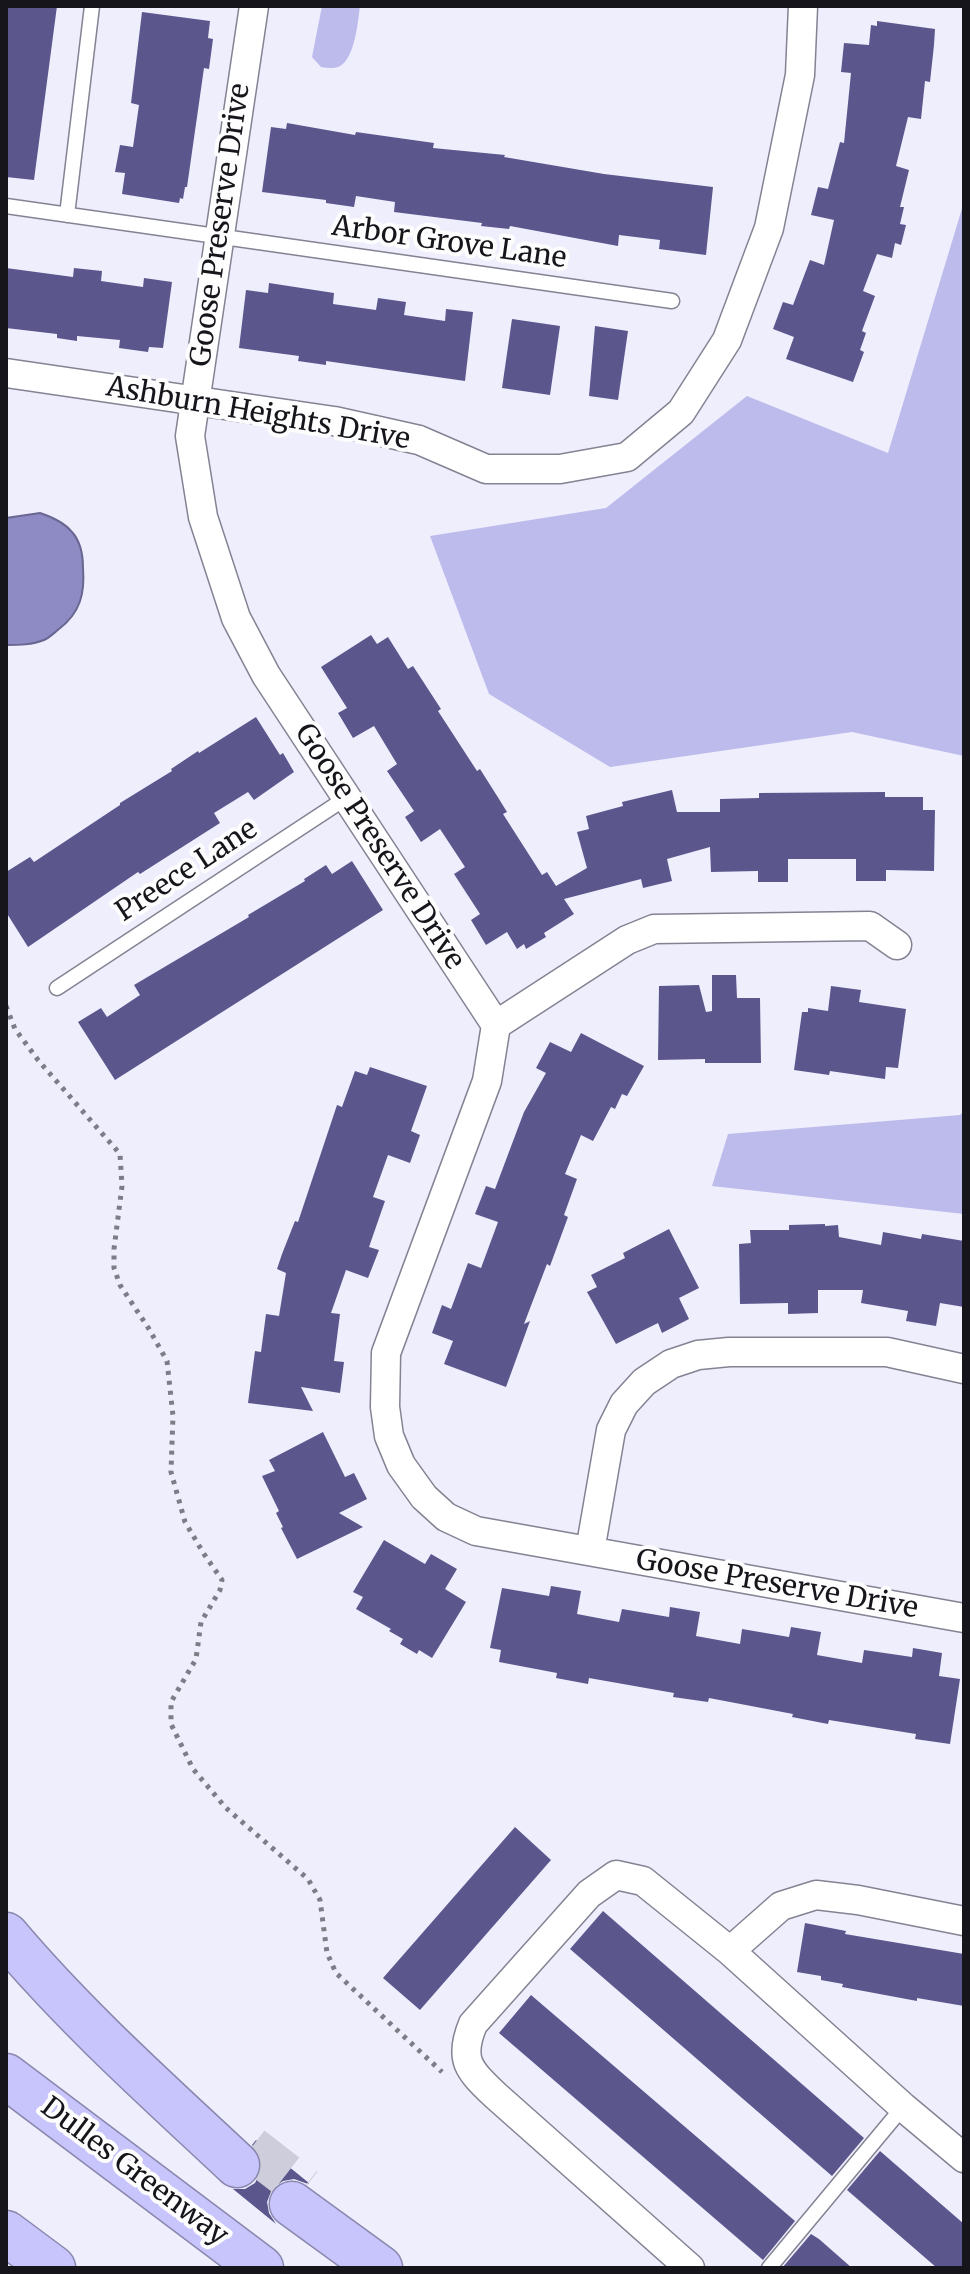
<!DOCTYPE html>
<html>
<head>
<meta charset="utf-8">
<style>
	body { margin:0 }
	#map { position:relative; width:970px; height:2274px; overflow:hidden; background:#efeefd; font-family:Merriweather,serif }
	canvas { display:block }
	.frame { position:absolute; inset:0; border:8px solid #15151b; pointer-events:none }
</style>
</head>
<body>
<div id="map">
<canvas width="970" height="2274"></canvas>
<div class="frame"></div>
</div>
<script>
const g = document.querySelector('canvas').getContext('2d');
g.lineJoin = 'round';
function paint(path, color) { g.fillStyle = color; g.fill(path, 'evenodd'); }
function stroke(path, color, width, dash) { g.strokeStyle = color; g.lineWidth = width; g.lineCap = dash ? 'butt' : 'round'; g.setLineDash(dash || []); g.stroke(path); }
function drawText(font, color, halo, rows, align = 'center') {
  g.font = font + ' Merriweather,serif'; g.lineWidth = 8; g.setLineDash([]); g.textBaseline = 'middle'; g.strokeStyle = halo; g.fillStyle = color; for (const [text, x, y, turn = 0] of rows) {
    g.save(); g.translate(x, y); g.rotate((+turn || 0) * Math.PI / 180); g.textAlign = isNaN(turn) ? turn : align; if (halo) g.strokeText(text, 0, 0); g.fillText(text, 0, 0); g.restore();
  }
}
paint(new Path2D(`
	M322 6H360C358 21 355 58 340 66 335 69 328 68 321 67L312 57Z
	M964 202V756L852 732 610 767 489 694 430 536 606 508 747 396 888 453Z
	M964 1111V1214L712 1186 728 1134 960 1115Z`), '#bdbbec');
const water = new Path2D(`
	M40 513C52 517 64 522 72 532 81 542 83 556 83 568 85 594 80 613 59 629 54 633 49 638 44 640 32 645 19 645 6 645V518Z`);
paint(water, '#8d8ac4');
stroke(water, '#696791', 2);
paint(new Path2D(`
	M6 6H57L34 180 6 177Z
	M142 12 210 21 208 38 213 39 209 69 204 68 187 187H185L183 199 180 198 179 203 122 194 125 173 115 172 120 145 133 147 139 105 131 103Z
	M877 21 935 29 934 45 930 82 925 81 921 119 908 117 896 166 909 170 900 207H904L900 224 906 225 901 245 895 243 892 258 877 254 863 291 875 296 862 331 866 333 860 350 864 352 853 382 786 359 794 337 773 329 783 302 793 305 810 260 824 265 834 220 811 215 818 187 828 189 840 142 844 143 851 73 841 72 844 43 869 45 871 25 877 26Z
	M287 123 355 135 356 132 434 143 433 148 505 155 504 157 604 174 713 187 706 255 659 249 660 240 619 235 618 246 510 226 509 229 481 226 482 223 394 212 395 202 356 196 354 207 326 203V200L262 192 271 127 286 129Z
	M6 268 73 277 74 268 102 271 101 281 143 287 144 278 172 282 163 348 149 347 148 352 119 348 120 340 77 336V341L57 338V334L6 328Z
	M269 283 334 293 333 304 376 310 378 298 406 302 404 315 445 321 446 309 473 312 465 381 326 361V365L298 361 299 356 239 348 246 290 268 293Z
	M512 319 560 326 550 395 502 388Z
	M595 326 628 331 618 400 589 396Z
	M371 635 377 644 388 637 408 669 413 666 441 709 438 711 477 771 480 769 499 799 507 812 503 814 542 875 547 872 556 886 587 868 577 832 589 829 586 816 623 806 622 802 672 790 677 812H720V799L759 798V793L885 792V797H923V810H935L934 871 886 870V881H856V859H788V882H758V871L711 872 710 847 667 859 672 881 643 888 641 879 564 899 574 914 544 933 546 937 526 949 524 944 517 949 507 932 486 945 471 920 480 914 454 874 465 867 440 829 421 842 405 817 414 811 387 771 397 764 374 726 353 738 338 713 347 708 321 667Z
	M256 717 280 755 283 753 294 772 254 800 248 792 214 813 220 823 140 874 138 872 28 947 6 912V872L30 857 34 862 120 805V803L172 771 171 769 198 751 199 753Z
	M352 861 383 910 115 1080 78 1022 101 1008 107 1017 140 995 134 985 249 917 248 915 305 881 304 879 326 865 332 874Z
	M712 975H736L737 998H760L761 1063H705V1059L658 1060 659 986 699 985 706 1012 712 1011Z
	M831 986 861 990 859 1002 906 1009 898 1068 886 1067 885 1079 830 1071 829 1075 794 1070 802 1012H808V1008L828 1011Z
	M581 1033 644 1066 627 1096 622 1094 615 1109 611 1107 593 1141 581 1135 565 1174 577 1179 564 1215 568 1217 550 1266 547 1264 524 1324 530 1321 506 1387 444 1364 453 1341 432 1333 442 1305 451 1309 468 1263 481 1268 498 1222 475 1214 486 1186 495 1189 524 1112 546 1073 536 1068 550 1042 571 1052Z
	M370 1067 427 1086 411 1131 420 1135 410 1163 388 1155 373 1197 385 1201 369 1247 379 1250 368 1278 346 1270 331 1313 340 1314 334 1361 344 1362 340 1393 301 1387 313 1411 248 1403 255 1351 261 1352 266 1314 279 1316 286 1273 277 1269 282 1254 295 1221 298 1222 337 1105 342 1107 355 1071 367 1075Z
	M825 1224V1226L838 1225 839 1237 881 1245 883 1232 921 1239 922 1234 964 1241V1307L940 1303 936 1326 906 1321 908 1311 861 1303 863 1290H818V1313L788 1314V1303L740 1304 739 1244 751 1243 750 1230H789V1225Z
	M669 1229 699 1288 679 1298 689 1319 662 1333 658 1323 616 1344 587 1292 597 1287 591 1275 625 1258 623 1253Z
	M323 1432 345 1477 354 1473 367 1499 339 1513 363 1527 297 1559 281 1528 283 1527 276 1513 279 1511 262 1476 275 1471 269 1460Z
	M384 1540 425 1564 431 1554 457 1569 445 1589 466 1602 432 1658 419 1650 417 1654 400 1644 403 1639 389 1631 391 1629 356 1609 363 1597 353 1592Z
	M551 1586 581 1591 577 1614 619 1622 622 1609 669 1617 670 1607 700 1612 696 1636 740 1644 742 1629 789 1637 791 1627 821 1632 817 1655 862 1663 864 1650 912 1657 913 1648 942 1653 939 1676 960 1679 950 1744 915 1739 916 1734 829 1720 828 1724 792 1717 793 1714 709 1698 708 1702 673 1697 674 1693 589 1678 588 1684 556 1678 557 1673 499 1662 501 1650 490 1648 502 1588 549 1596Z
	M515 1827 551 1860 420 2010 383 1978Z
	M603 1911 864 2138 832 2176 570 1949Z
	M805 1923 846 1931 845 1934 964 1954V2006L917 1998V2001L842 1987 843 1984 821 1980V1976L797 1972Z
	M531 1995 795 2221 763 2260 499 2033Z
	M256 2140 309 2183 308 2184 294 2179 283 2181 272 2189 267 2202 269 2213 276 2224 233 2189H245L255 2183 261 2171V2157L252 2145Z
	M880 2151 964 2224V2268H937L847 2190Z
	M811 2234 819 2239 852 2268H782Z`), '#5b578d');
stroke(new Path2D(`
	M251 2148 304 2189`), '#cecddb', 44, [44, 22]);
const lane = new Path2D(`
	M6 206 672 301
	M67 215 92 6
	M57 988 346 798
	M769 2268 903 2107`);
const street = new Path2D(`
	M254 6 190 436 203 517 236 618 266 675 496 1025 487 1081 386 1353 385 1407 389 1436 401 1465 424 1497 446 1517 476 1531 964 1618
	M6 373 334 421 419 440 486 469H560L627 457 681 412 727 340 769 228 800 75 803 6
	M496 1025 627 940 654 929 870 926 897 945
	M590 1551 611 1430 624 1404 644 1382 671 1364 698 1355 729 1352H887L964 1369
	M730 1951 781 1906 816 1895 858 1900 964 1921
	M690 2268 495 2095C469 2070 458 2060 473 2024L589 1894 616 1875 643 1881 730 1951 903 2107 964 2158`);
const highway = new Path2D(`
	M6 1935C76 2018 158 2091 237 2165
	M6 2076 261 2268
	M292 2204 380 2268
	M6 2233 53 2268`);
stroke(lane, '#838393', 17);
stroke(street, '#838393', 31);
stroke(highway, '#8987ad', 47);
stroke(new Path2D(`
	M6 1006 15 1029 38 1060 120 1154 122 1186 114 1249V1268L120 1285 149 1329 167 1361 173 1416 171 1472 185 1522 204 1554 222 1580 220 1590 201 1622 196 1659 171 1702V1724L193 1769 226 1808 308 1879 320 1900 327 1953 336 1973 442 2072`), '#7d7d87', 5, [4, 6]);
stroke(lane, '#fff', 14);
stroke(street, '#fff', 28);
stroke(highway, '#c7c5fb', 44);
drawText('28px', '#15151b', '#fdfdfd', [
	["Goose Preserve Drive",221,225,-82],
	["Arbor Grove Lane",449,243,8],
	["Ashburn Heights Drive",258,414,10],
	["Goose Preserve Drive",379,847,57],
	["Preece Lane",187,871,-33],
	["Goose Preserve Drive",777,1585,10],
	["Dulles Greenway",134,2172,37]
]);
</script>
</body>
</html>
